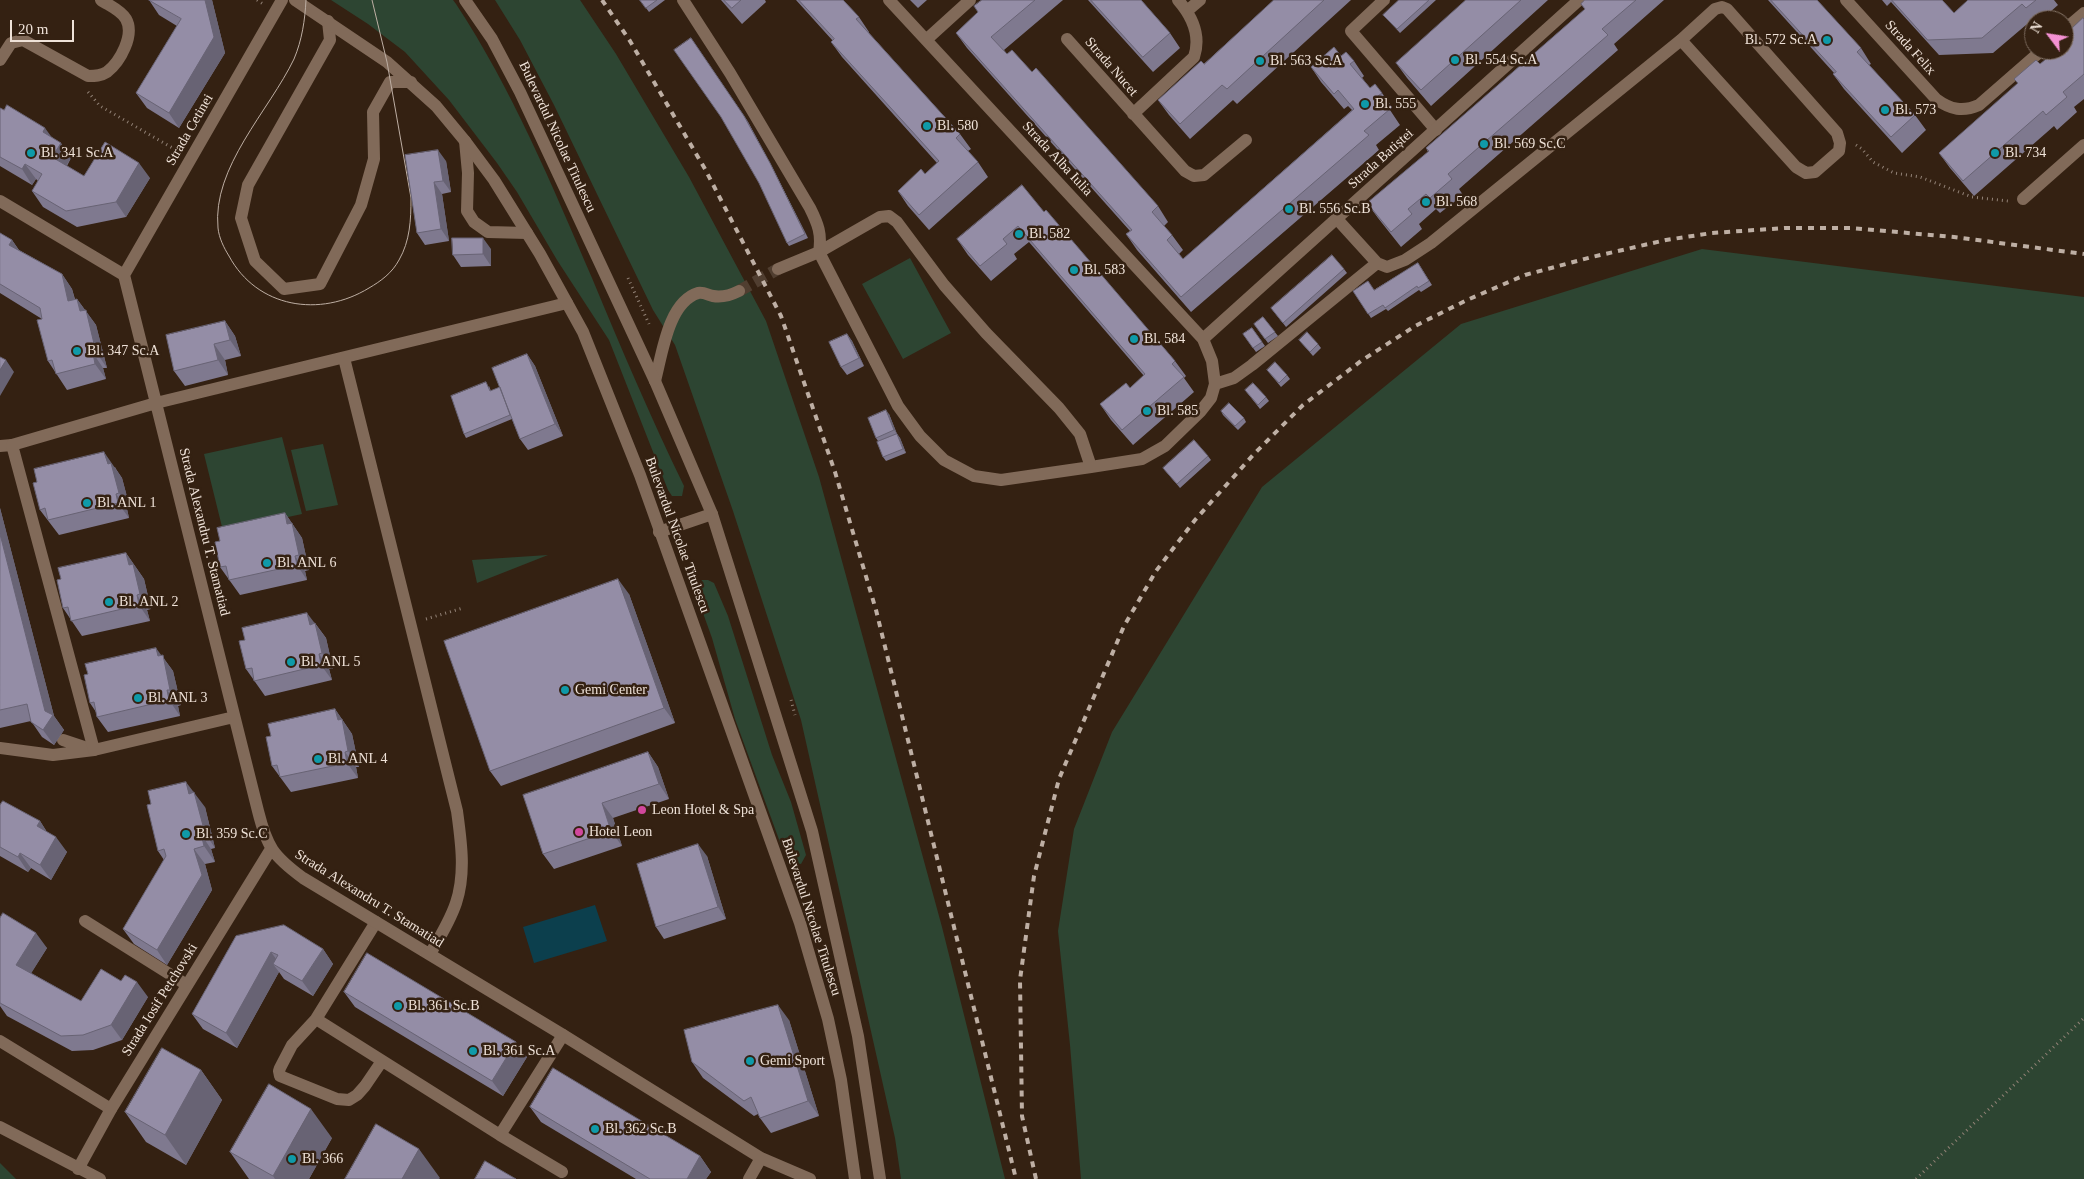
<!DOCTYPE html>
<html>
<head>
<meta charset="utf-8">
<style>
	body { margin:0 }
	#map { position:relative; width:2084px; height:1179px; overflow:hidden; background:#342112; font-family:"Times New Roman",serif }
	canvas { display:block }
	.north { position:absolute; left:2024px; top:10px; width:50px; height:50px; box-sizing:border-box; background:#342112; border:1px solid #7f6e61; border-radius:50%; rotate:301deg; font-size:14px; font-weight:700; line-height:20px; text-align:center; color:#efe2d8 }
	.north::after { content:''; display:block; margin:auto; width:18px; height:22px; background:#f491d3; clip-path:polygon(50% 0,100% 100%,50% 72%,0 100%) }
	.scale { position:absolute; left:10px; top:20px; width:64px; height:22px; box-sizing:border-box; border:2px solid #efe2d8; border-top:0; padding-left:6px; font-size:15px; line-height:18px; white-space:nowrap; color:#efe2d8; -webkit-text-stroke:4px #342112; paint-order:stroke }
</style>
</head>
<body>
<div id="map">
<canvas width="2084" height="1179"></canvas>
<div class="north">N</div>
<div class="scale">20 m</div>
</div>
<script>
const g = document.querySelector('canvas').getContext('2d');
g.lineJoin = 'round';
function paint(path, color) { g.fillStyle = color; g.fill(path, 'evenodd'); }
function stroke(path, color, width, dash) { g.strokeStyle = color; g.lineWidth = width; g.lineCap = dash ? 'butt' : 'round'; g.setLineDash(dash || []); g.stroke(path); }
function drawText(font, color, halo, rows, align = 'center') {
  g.font = font + ' "Times New Roman",serif'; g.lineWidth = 5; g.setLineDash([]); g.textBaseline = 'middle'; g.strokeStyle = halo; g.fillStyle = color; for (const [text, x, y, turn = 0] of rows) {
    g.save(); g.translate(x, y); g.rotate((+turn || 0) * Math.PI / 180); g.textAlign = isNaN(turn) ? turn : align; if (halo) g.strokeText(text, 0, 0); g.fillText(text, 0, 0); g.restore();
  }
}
paint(new Path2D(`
	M331 0H453L456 4C512 89 552 185 592 278 621 348 651 418 684 486L682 496H672L668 490 609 340 557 260 517 192 497 163 449 100 405 52 368 24Z
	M495 0H580L616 54 689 177 766 321 819 477 942 927 1005 1179H901L895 1138 801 720 733 511 675 345 653 310 554 105 520 40Z
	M1702 249 2084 297V1179H1081L1070 1045 1058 931 1074 829 1112 732 1262 487 1461 324Z
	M910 258 951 333 903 359 862 284Z
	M282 437 302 514 223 531 204 454Z
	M323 444 338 505 306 511 291 450Z
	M548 555 477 583 472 560Z
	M702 580H708L714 583 728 616 772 755 791 802 806 855 801 864 791 862 781 845 735 719 712 638 695 591Z
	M0 1163 16 1179H0Z`), '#2d4532');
paint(new Path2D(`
	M595 905 607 941 534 963 523 927Z`), '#0c3f4d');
stroke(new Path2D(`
	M739 291 778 269`), '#503e30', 12, [12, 6]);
stroke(new Path2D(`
	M257 0 263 4
	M88 92 100 106 176 150
	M1856 145 1862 149 1873 162 1894 173 1920 177 1972 197 2008 201
	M628 278 649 324
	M426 619 463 608
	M791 700 795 715
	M1916 1179 2084 1018`), '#928276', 3, [1, 4]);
stroke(new Path2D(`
	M1384 0 1351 31 1436 130
	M1187 11 1200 0
	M328 21 330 40 248 185 241 218 255 261 284 289 320 284 361 205 374 159 373 112 390 82H411
	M1067 39 1185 171 1194 176 1204 175 1246 140
	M0 60 11 43 23 40 88 76C95 76 101 76 107 72 120 62 135 35 126 19 121 10 108 5 101 0
	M1133 114 1194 57C1201 36 1192 16 1178 0
	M465 141 468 173 467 211 474 222 488 232 527 233
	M2023 199 2084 145
	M1337 219 1377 263 1387 267 1405 260 1431 243 1681 40 1715 9 1722 7 1727 9 1837 133 1840 143 1839 151 1815 172 1806 173 1796 167 1681 40
	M1215 384 1234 378 1252 365 1377 263
	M0 446 12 445
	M659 532 712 514
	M63 740 90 749
	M0 748 53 755 94 750
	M85 921 187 985
	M376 922 316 1019 500 1135 563 1035
	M316 1019 292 1045 280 1068 279 1071 280 1076 337 1099 349 1100 357 1095 365 1086 382 1061
	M0 1041 111 1109
	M500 1135 562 1172`), '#816a59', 12);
stroke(new Path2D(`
	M683 0 730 73 810 208C818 224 822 234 819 252L898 406 920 436 944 460 974 476 1001 480 1091 467 1142 459 1165 446 1200 412 1211 398 1215 384 1212 361 1203 339 889 0
	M1846 0 1936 99C1951 110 1963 112 1979 105L2042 50
	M2064 30 2084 13
	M926 40 970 0
	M0 201 124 275
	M778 269 819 252 880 217 889 216 897 222 944 285 986 333 1059 408 1080 434 1091 467
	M124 275 258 811C267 847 273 856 303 878L563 1035 761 1158 810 1179
	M124 275 282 0
	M1203 339 1579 0
	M344 358 457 811C461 841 466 873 456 903 450 921 440 937 430 954
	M655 381C662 355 668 302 698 293 704 292 708 295 713 296 723 298 731 295 739 291
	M234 717 94 750 12 445 156 403 567 303
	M0 1127 100 1179
	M78 1169 111 1109 271 849
	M749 1179 761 1158`), '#816a59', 12);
stroke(new Path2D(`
	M295 0 387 62 436 106 465 141 494 180 540 254 583 332 640 475 800 923 828 1019 841 1080 855 1179
	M465 0 492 39 520 92 655 381 712 514 812 831 858 1036 880 1179`), '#816a59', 12);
stroke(new Path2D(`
	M306 0C305 20 302 40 294 59 269 111 212 167 218 228 219 238 224 248 229 256 257 308 320 318 369 288 381 281 392 273 399 260 410 241 411 220 411 198L387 62 372 0`), '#beafa4', 1);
stroke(new Path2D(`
	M602 0 630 41 705 169 781 316 835 472 876 610 1016 1179
	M1036 1179 1022 1116 1020 980 1034 876 1059 779 1124 626 1156 571 1195 520 1254 454 1303 405 1361 361 1415 326 1467 300 1525 275 1592 257 1666 240 1712 233 1785 228H1851L1954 237 2084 254`), '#beafa4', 4, [6, 6]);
paint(new Path2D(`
	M149 0H212L225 53 179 128 147 108 136 93 177 26 159 15Z
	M640 0H665L649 12Z
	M721 0H765L766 2 742 24Z
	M796 0H843L859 17 869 32V33L960 134 971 149 968 151 978 162 988 177 929 230 908 206 898 191 925 174 937 163 842 57 831 42 833 41Z
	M910 0H927L918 8Z
	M982 0H1063L1004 50 1007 54 1032 72 1158 206 1168 222 1164 226 1172 235 1183 250 1179 254 1183 259 1352 110 1348 106 1344 109 1321 82 1311 67 1341 56 1354 61 1364 76 1362 78 1370 88 1382 93 1393 108 1390 110 1400 125 1376 145 1379 150 1191 312 1137 250 1126 234 1130 231 967 48 956 33 978 12Z
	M1088 0H1141L1170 33 1180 48 1153 72Z
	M1274 0H1351L1237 104 1233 100 1190 139 1169 115 1158 100 1204 64Z
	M1399 0H1436L1400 33 1383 15Z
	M1466 0H1548L1431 106 1407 78 1396 63Z
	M1585 0H1664L1614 44 1618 50 1459 189 1463 195 1440 213 1436 209 1419 224 1422 229 1401 247 1378 218 1367 203 1428 152 1426 148 1585 9 1581 4Z
	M1768 0H1817L1861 48 1871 64 1869 65 1915 115 1926 130 1902 153 1844 89 1833 74 1834 73Z
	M1882 0H1942L1954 13 1968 0H2054L2058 5 2041 20H2034L2033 19 1993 53 1939 55 1891 2 1887 6Z
	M2084 19V99L2074 107 2077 112 2057 130 2054 126 1974 196 1950 168 1939 153 2018 84 2014 79 2064 50Z
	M0 108 53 138 71 158 67 166 84 176 150 178 126 217 77 227 43 207 32 191 38 181 36 179 32 185 0 166Z
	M747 120 772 167 808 238 789 246 787 243Z
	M405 155 446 161 451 192 442 194 449 241 425 245 417 233Z
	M1044 212 1175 361 1186 376 1184 378 1194 392 1133 445 1111 420 1100 404 1130 388 1144 376 1029 242 1014 254 1017 259 991 281 968 255 957 239Z
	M0 233 12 240 19 250 62 274 72 289 75 299H77L96 325 107 368H103L106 379 67 390 48 361 42 319 0 293Z
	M491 249V266L461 267 453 255Z
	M1418 263 1432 285 1421 292 1419 290 1388 311 1386 309 1371 318 1353 291 1374 290Z
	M1344 269 1347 273 1286 327 1271 308Z
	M1263 317 1278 336 1268 343 1254 324Z
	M225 321 235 336 241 356 225 360 228 375 185 386 174 371Z
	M1252 328 1265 346 1256 352 1243 334Z
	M847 334 852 341 864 366 847 375 841 367Z
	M1299 340 1318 344 1321 348 1313 356Z
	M527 354 535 366 563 436 528 450 520 439 512 419 466 438 464 434 489 386 491 391 500 387Z
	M1267 370 1287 375 1290 379 1281 387Z
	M1245 390 1266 397 1269 401 1260 409Z
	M1221 411 1244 418 1246 422 1238 430 1223 415Z
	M889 414 897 434 900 438 906 453 886 461 883 457 878 441 876 438Z
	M1208 456 1211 460 1180 488 1163 468Z
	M115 467 116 469 122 478 130 508 127 509 129 518 59 535 40 510Z
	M0 508 54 716 64 730 54 745 42 737 31 721 0 728Z
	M285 513 302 538 309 570 305 571 307 580 240 595 220 567V541Z
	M126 553 144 579 151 609 147 610 150 621 82 636 63 608 61 579Z
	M629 594 675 723 501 786 490 771Z
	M315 623 326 638 333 669H329L332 680 265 696 246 669Z
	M162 656 173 671 181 705 178 706 180 716 108 732 97 717 96 712 90 703Z
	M335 709 352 734 359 767H356L358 778 291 792 272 766Z
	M648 752 658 767 669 799 613 818 622 846 554 869 543 854Z
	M0 805 40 821 47 832 67 852 51 880 31 868 28 872 0 856Z
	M205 807 215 848 211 849 215 862 205 864 212 890 167 965 134 944 123 929 164 860 158 851Z
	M707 856 726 919 664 939 656 927Z
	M0 918 47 948 31 973 81 1001 148 997 122 1040 93 1050 72 1051 7 1016 0 1006Z
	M236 936 323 949 333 964 313 996 284 979 279 972 237 1048 203 1029 192 1014Z
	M344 992 527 1057 503 1096 355 1007Z
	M789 1020 819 1116 771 1133 760 1118 758 1114 754 1116 703 1078 692 1062Z
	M201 1070 222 1100 186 1165 146 1142 125 1112Z
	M530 1107 700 1156 711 1172 706 1179H636L541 1122Z
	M332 1138 309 1179H249L230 1152Z`), '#7f798f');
paint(new Path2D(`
	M205 0H212L225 53 179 128 169 113Z
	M691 38 747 120 772 167 808 238Z
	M45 128 56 143 43 132Z
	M61 143 71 158 62 172 52 157Z
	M438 150 446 161 451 192 443 181Z
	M139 163 150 178 126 217 116 202Z
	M25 164 36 179 32 185 22 169Z
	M434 182 442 194 449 241 441 229Z
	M483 238 491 249V266L483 254Z
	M12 240 22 255 9 245Z
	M62 274 72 289 79 316 68 301Z
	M77 299 96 325 107 368 96 352 80 311Z
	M225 321 235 336 241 356 230 340Z
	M847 334 852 341 864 366 859 358Z
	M214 344 225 360 228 375 218 360Z
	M93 353 103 368 106 379 95 364Z
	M527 354 535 366 563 436 555 424Z
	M6 360 14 372 0 396V370Z
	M886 410 889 414 897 434 894 430Z
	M897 434 900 438 906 453 903 449Z
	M104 452 122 478 130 508 119 493 108 464Z
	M116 494 127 509 129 518 118 503Z
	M0 508 54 716 64 730 54 745 43 730 45 711 0 534Z
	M285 513 302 538 309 570 299 555 287 524Z
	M126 553 144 579 151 609 140 594 129 565Z
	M295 556 305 571 307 580 297 565Z
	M618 579 629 594 675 723 664 708Z
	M137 595 147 610 150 621 139 605Z
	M307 613 326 638 333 669 322 653 310 625Z
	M156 648 173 671 181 705 170 690 158 656Z
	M319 654 329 669 332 680 321 665Z
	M167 690 178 706 180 716 169 700Z
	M335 709 352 734 359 767 348 751 338 720Z
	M345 752 356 767 358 778 347 763Z
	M648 752 658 767 669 799 659 784Z
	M186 782 205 807 215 848 205 833 189 794Z
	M602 803 613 818 622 846 611 831Z
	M40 821 50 837 37 826Z
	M201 834 211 849 215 862 204 846Z
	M56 837 67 852 51 880 40 865Z
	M698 844 707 856 726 919 718 907Z
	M194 849 205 864 212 890 167 965 157 950Z
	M20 853 31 868 28 872 18 857Z
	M36 933 47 948 27 980 16 965Z
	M323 949 333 964 313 996 302 981Z
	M271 952 282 967 273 964 279 972 237 1048 226 1033Z
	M137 982 148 997 122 1040 111 1025Z
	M778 1005 789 1020 819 1116 808 1101Z
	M516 1042 527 1057 503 1096 492 1081Z
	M201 1070 222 1100 186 1165 165 1135Z
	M311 1109 332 1138 309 1179H275L273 1176Z
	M419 1149 440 1178 439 1179H402Z
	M700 1156 711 1172 706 1179H687Z`), '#686374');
const building = new Path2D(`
	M149 0H205L214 37 169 113 136 93 181 19Z
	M640 0H657L646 8Z
	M724 0H741L732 8Z
	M799 0H843L859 17 856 19 960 134 956 138 978 162 919 215 898 191 921 169 925 174 939 161 831 42 834 39Z
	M982 0H1035L991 37 1007 54 1012 50 1032 72 1036 68 1158 206 1152 212 1172 235 1167 240 1183 259 1354 109 1338 90 1334 94 1311 67 1334 47 1341 56 1346 52 1354 61 1350 64 1370 88 1375 84 1382 93 1378 96 1390 109 1364 131 1369 135 1181 297 1126 234 1132 230 956 33 978 12 974 6Z
	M1091 0H1141L1170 33 1143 57Z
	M1274 0H1324L1227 89 1222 85 1180 124 1158 100 1201 61 1204 64Z
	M1399 0H1429L1397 29 1383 15Z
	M1466 0H1521L1421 90 1396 63Z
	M1585 0H1636L1602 29 1608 35 1448 174 1452 179 1430 198 1426 194 1408 209 1412 214 1391 232 1367 203 1429 151 1426 148 1585 9 1581 4Z
	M1771 0H1817L1861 48 1857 52 1915 115 1891 137 1833 74 1836 72Z
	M1892 0H1942L1954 13 1968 0H2036L2026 8 2022 4 1982 38 1928 40Z
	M2083 18 2084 19V74L2063 92 2067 97 2046 115 2043 111 1963 181 1939 153 2018 83 2014 79 2036 60 2040 64 2057 50H2064V36Z
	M691 38 744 116 770 163 805 234 787 243 759 183 721 117 674 50Z
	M7 105 45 128 43 132 61 143 52 157 84 176 105 142 139 163 116 202 66 211 32 191 42 174 25 164 22 169 0 157V108L4 110Z
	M438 150 443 181 434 182 441 229 417 233 405 155Z
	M1022 185 1044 212 1046 210 1175 361 1172 364 1184 377 1122 430 1100 404 1126 383 1130 388 1145 374 1018 226 1003 239 1007 244 980 266 957 239Z
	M0 233 12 240 9 245 62 274 68 301 77 299 80 311 86 310 96 352 93 353 95 364 56 374 52 360 48 361 37 320 42 319 40 308 0 284Z
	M452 238H483V254L453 255Z
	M1332 255 1344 269 1283 323 1271 308Z
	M1418 263 1429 281 1418 288 1417 286 1385 308 1383 305 1368 314 1353 291 1368 281 1374 290Z
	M1263 317 1275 332 1265 339 1254 324Z
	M225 321 230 340 214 344 218 360 174 371 166 335Z
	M1252 328 1262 342 1253 348 1243 334Z
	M1307 332 1318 344 1310 352 1299 340Z
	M847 334 859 358 841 367 829 342Z
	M527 354 555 424 520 439 492 368Z
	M0 357 6 360 0 370Z
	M1275 362 1287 375 1279 383 1267 370Z
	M486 382 490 391 500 387 510 415 464 434 451 396Z
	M1253 383 1266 397 1258 405 1245 390Z
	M1229 403 1244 418 1235 426 1221 411Z
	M886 410 894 430 876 438 868 418Z
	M897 434 903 449 883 457 877 442Z
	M1194 440 1208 456 1177 484 1163 468Z
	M104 452 108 464 111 463 119 493 116 494 118 503 48 520 45 508 40 510 33 483 37 482 34 469Z
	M285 513 287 524 292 523 299 555 295 556 297 565 229 580 226 566 220 567 215 542 220 541 217 528Z
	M0 534 45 711 53 715 43 730 31 722 27 704 0 710Z
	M126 553 129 565 133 564 140 594 137 595 139 605 71 621 68 607 63 608 57 580 61 579 58 568Z
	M618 579 664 708 490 771 444 641Z
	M307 613 310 625 315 623 322 653 319 654 321 665 254 681 252 668 246 669 239 641 245 640 242 628Z
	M156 648 158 656 163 655 170 690H167L169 700 97 717 94 702 90 703 84 675 88 674 85 664Z
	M335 709 338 720 342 719 348 751 345 752 347 763 280 777 277 765 272 766 266 737 271 736 268 724Z
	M648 752 659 784 602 803 611 831 543 854 523 795Z
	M186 782 189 794 194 792 205 833 201 834 204 846 194 849 202 875 157 950 123 929 166 856 164 849 158 851 147 805 151 804 148 791Z
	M3 801 40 821 37 826 56 837 40 865 20 853 18 857 0 847V805Z
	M698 844 718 907 656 927 637 864Z
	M3 913 36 933 16 965 81 1001 101 969 121 981 125 975 137 982 111 1025 83 1035 61 1036 0 1003V918Z
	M284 925 323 949 302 981 273 964 278 955 271 952 226 1033 192 1014 236 936Z
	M367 953 516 1042 492 1081 344 992Z
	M778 1005 808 1101 760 1118 751 1097 744 1101 692 1062 684 1030Z
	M162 1048 201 1070 165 1135 125 1112Z
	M553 1068 700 1156 687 1179H650L530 1107Z
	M269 1084 311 1109 273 1176 230 1152Z
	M376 1124 419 1149 402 1179H345Z
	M485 1161 516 1179H475Z`);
paint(building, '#948da6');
stroke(building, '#686374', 1);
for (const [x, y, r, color] of [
	[1827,40,5,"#0f9aa8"],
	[1455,60,5,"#0f9aa8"],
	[1260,61,5,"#0f9aa8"],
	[1365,104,5,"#0f9aa8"],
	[1885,110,5,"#0f9aa8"],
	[927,126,5,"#0f9aa8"],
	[1484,144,5,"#0f9aa8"],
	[31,153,5,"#0f9aa8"],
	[1995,153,5,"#0f9aa8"],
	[1426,202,5,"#0f9aa8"],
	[1289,209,5,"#0f9aa8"],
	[1019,234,5,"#0f9aa8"],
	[1074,270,5,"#0f9aa8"],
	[1134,339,5,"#0f9aa8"],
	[77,351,5,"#0f9aa8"],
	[1147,411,5,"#0f9aa8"],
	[87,503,5,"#0f9aa8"],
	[267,563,5,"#0f9aa8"],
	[109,602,5,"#0f9aa8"],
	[291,662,5,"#0f9aa8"],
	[565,690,5,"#0f9aa8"],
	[138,698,5,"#0f9aa8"],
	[318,759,5,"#0f9aa8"],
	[642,810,5,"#d1479c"],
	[579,832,5,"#d1479c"],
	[186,834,5,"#0f9aa8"],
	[398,1006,5,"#0f9aa8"],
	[473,1051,5,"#0f9aa8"],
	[750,1061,5,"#0f9aa8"],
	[595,1129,5,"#0f9aa8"],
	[292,1159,5,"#0f9aa8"]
]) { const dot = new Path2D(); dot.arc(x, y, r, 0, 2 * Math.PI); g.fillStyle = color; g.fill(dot); stroke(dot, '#342112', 2); }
drawText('14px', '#efe2d8', '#342112', [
	["Bl. 572 Sc.A",1817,40,"right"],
	["Bl. 554 Sc.A",1465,60],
	["Bl. 563 Sc.A",1270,61],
	["Bl. 555",1375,104],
	["Bl. 573",1895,110],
	["Bl. 580",937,126],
	["Bl. 569 Sc.C",1494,144],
	["Bl. 341 Sc.A",41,153],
	["Bl. 734",2005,153],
	["Bl. 568",1436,202],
	["Bl. 556 Sc.B",1299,209],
	["Bl. 582",1029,234],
	["Bl. 583",1084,270],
	["Bl. 584",1144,339],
	["Bl. 347 Sc.A",87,351],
	["Bl. 585",1157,411],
	["Bl. ANL 1",97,503],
	["Bl. ANL 6",277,563],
	["Bl. ANL 2",119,602],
	["Bl. ANL 5",301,662],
	["Gemi Center",575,690],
	["Bl. ANL 3",148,698],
	["Bl. ANL 4",328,759],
	["Leon Hotel & Spa",652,810],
	["Hotel Leon",589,832],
	["Bl. 359 Sc.C",196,834],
	["Bl. 361 Sc.B",408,1006],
	["Bl. 361 Sc.A",483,1051],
	["Gemi Sport",760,1061],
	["Bl. 362 Sc.B",605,1129],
	["Bl. 366",302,1159]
], 'left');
drawText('14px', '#efe2d8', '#342112', [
	["Strada Felix",1910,48,48],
	["Strada Nucet",1111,67,49],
	["Strada Cetinei",190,130,-60],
	["Bulevardul Nicolae Titulescu",557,137,65],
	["Strada Alba Iulia",1057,159,47],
	["Strada Batiștei",1381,159,-42],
	["Strada Alexandru T. Stamatiad",204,532,76],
	["Bulevardul Nicolae Titulescu",677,535,70],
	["Strada Alexandru T. Stamatiad",369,899,32],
	["Bulevardul Nicolae Titulescu",811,917,72],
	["Strada Iosif Petchovski",160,1000,-58]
]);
</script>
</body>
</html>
